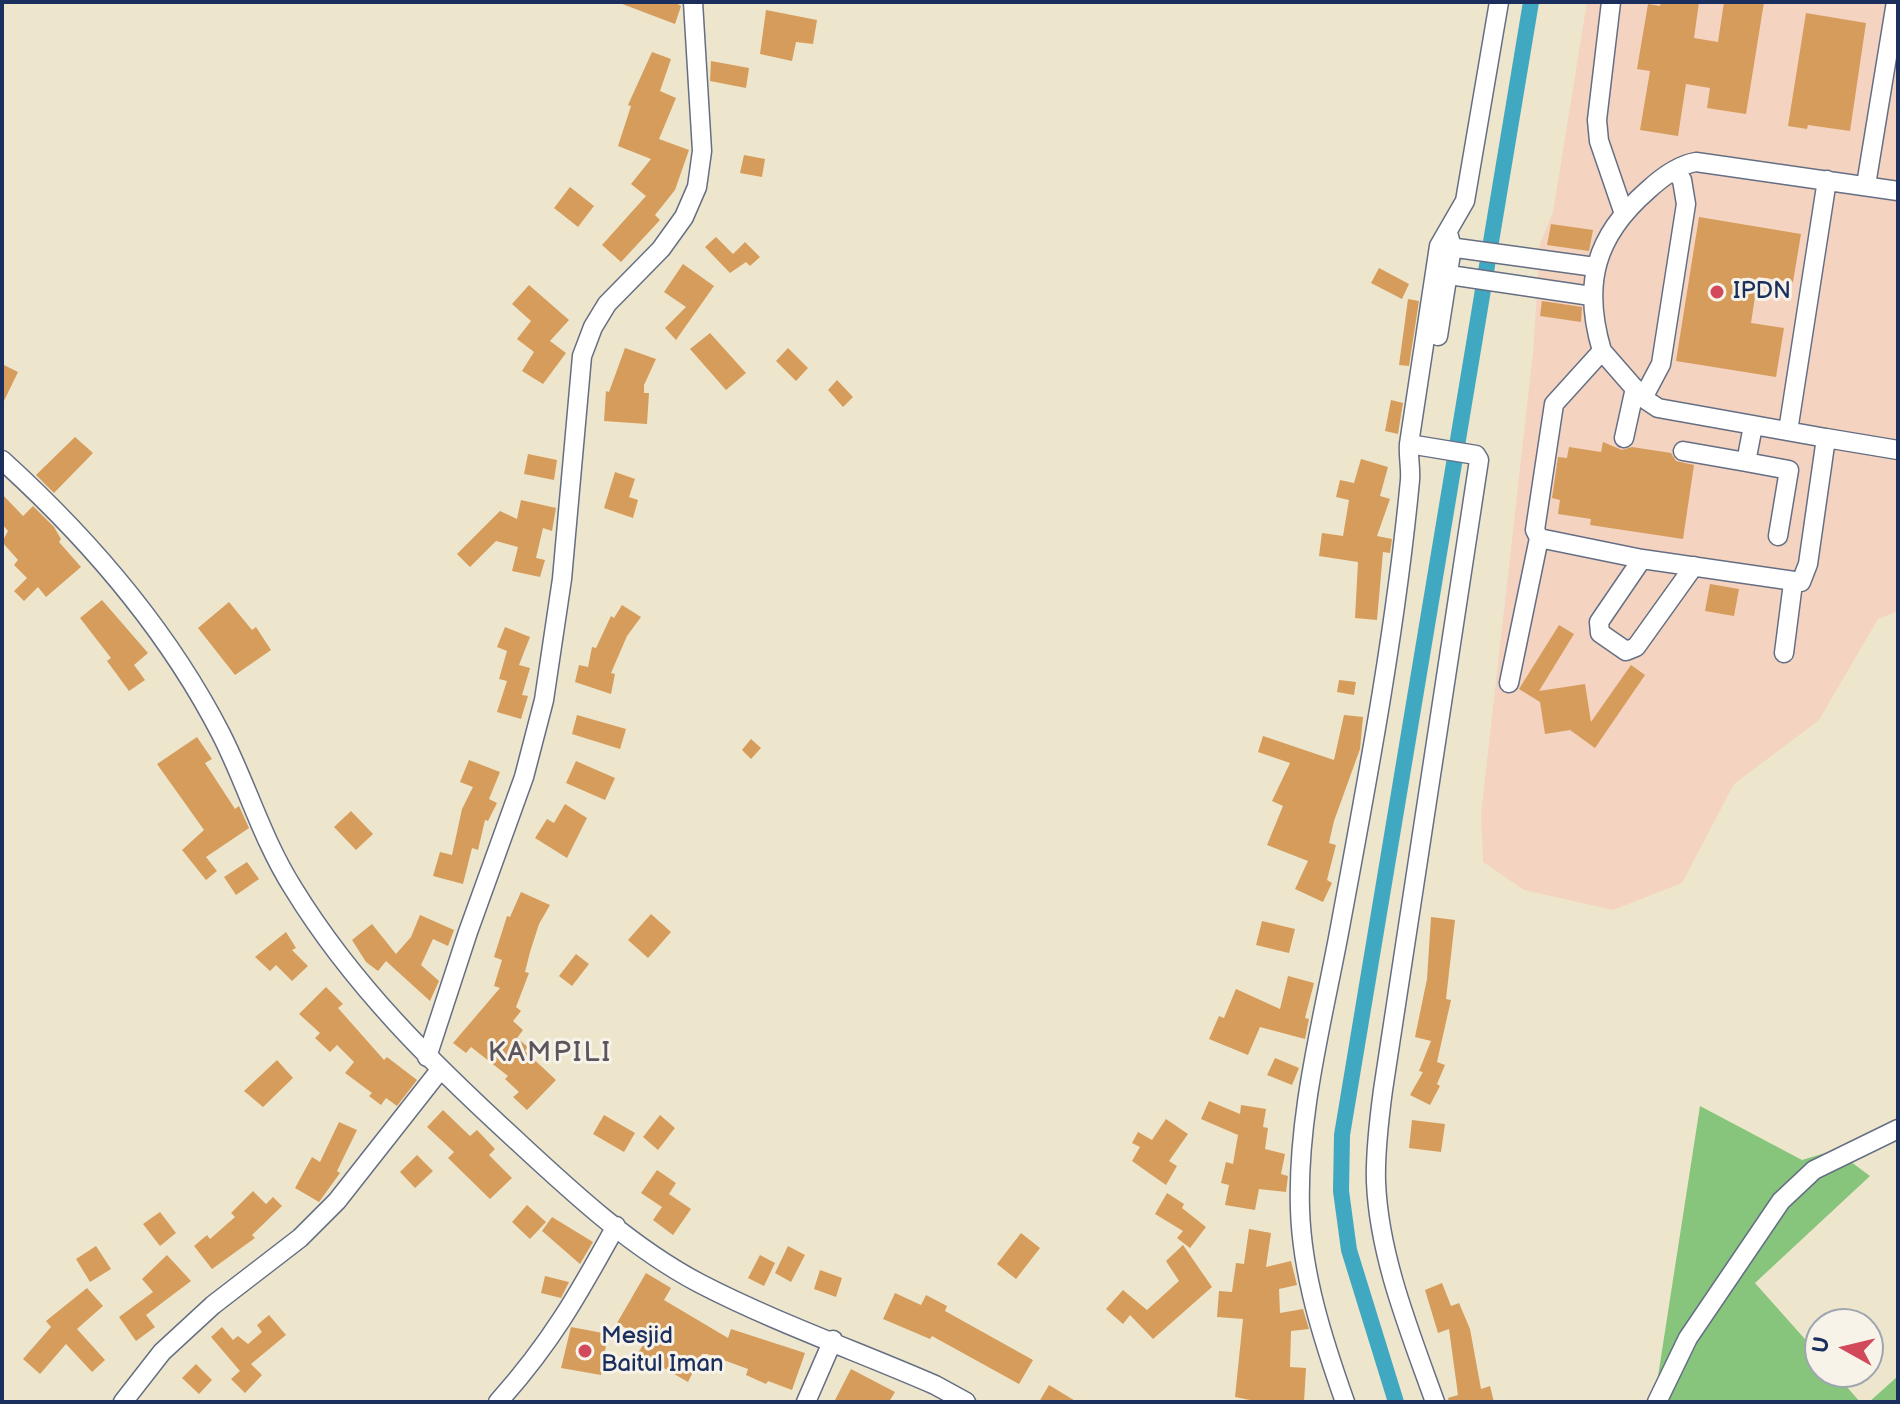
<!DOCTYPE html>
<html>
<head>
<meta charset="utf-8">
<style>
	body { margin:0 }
	#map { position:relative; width:1900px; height:1404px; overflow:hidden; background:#eee6cc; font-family:"Balsamiq Sans",sans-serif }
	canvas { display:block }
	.frame { position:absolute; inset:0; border:4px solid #1b2f5e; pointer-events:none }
	.north { position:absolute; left:1804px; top:1308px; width:80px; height:80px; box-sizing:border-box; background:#f7f3e8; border:2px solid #9fa5b1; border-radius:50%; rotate:278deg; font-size:22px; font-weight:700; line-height:32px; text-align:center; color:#1b2f5e }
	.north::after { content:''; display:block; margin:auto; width:28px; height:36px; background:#d1495b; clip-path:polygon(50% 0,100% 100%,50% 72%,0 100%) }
</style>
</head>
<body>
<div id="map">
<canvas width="1900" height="1404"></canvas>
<div class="frame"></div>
<div class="north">U</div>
</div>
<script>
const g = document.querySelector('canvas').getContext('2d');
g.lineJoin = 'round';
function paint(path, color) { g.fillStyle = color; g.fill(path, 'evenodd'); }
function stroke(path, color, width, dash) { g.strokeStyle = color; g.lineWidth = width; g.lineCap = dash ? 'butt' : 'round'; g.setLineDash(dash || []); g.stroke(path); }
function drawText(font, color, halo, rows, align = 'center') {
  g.font = font + ' "Balsamiq Sans",sans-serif'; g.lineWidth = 6; g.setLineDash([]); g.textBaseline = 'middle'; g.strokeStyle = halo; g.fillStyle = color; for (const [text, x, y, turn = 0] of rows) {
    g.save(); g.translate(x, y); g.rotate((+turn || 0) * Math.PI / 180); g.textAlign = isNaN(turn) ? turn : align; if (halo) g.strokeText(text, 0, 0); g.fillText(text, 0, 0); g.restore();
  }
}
paint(new Path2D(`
	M1587 2H1898V611L1878 619 1819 720 1734 784 1682 883 1613 910 1524 890 1483 862 1481 814 1533 353 1540 244 1553 212Z`), '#f4d3c0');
paint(new Path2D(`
	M1700 1106 1802 1160 1835 1150 1870 1176 1755 1283 1820 1356V1372H1834L1860 1402H1654Z
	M1898 1376V1402H1869Z`), '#87c57c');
stroke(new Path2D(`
	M1396 1402 1349 1250 1341 1191 1342 1135 1531 2`), '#40a8c0', 16);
paint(new Path2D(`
	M617 2H674L681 6 675 24Z
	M1661 2H1699L1694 38 1718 42 1724 2H1764L1746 114 1707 108 1710 88 1686 84 1678 136 1640 130 1650 71 1637 69 1648 4 1660 6Z
	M766 10 817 20 813 44 796 42 792 61 760 54Z
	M1806 13 1866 23 1850 131 1808 125 1807 129 1788 126Z
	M652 52 671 59 660 91 676 98 659 139 689 150 675 190 655 215 660 220 621 262 602 245 646 196 631 184 651 159 618 146 631 106 628 105Z
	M711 61 749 68 746 88 710 81Z
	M744 155 765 159 762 177 740 173Z
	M570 187 594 206 578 227 554 208Z
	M1699 217 1801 234 1793 282 1758 277 1751 323 1784 328 1776 377 1676 361Z
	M1551 224 1593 230 1589 251 1547 245Z
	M716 237 733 254 745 242 760 257 750 266 746 262 730 273 705 247Z
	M683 264 714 286 676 340 665 328 686 307 664 292Z
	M1379 268 1409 284 1402 299 1371 283Z
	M529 285 569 320 550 341 566 353 543 384 522 371 534 352 517 339 531 321 512 304Z
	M1408 299 1419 301 1409 366 1399 365Z
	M1542 301 1582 307 1581 322 1540 316Z
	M710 333 746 373 726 390 690 349Z
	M625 348 656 359 644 385V393H649L647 424 604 421 606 391 609 392Z
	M788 348 808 368 796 381 776 361Z
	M2 364 18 372 2 405Z
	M837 380 853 397 843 407 828 390Z
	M1391 400 1403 403 1398 434 1385 431Z
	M75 437 93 453 54 493 36 475Z
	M1603 442 1622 450 1632 447 1671 453 1676 461 1694 465 1683 539 1590 525 1591 519 1558 514 1560 500 1552 498 1558 457 1567 458 1569 447 1601 452Z
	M528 454 557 460 554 480 524 474Z
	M1361 459 1388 467 1380 496 1390 499 1377 536 1392 539 1390 553 1383 552 1377 620 1355 618 1358 562 1319 556 1322 533 1343 536 1349 500 1336 497 1340 480 1354 483Z
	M615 472 635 479 629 497 638 500 633 518 604 508Z
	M2 494 23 516 33 506 54 527 61 539 59 542 81 567 46 597 38 587 24 601 14 591 27 578 14 565 18 560 2 542 8 531 2 524Z
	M521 500 556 508 552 531 543 528 536 558 545 560 540 577 512 571 518 547 496 541 470 567 457 554 500 511 517 519Z
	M1710 584 1739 589 1734 616 1705 611Z
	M102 600 148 653 134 665 145 680 129 691 107 661 111 658 80 618Z
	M229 602 252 630 256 627 271 650 235 675 198 628Z
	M622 605 641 617 627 636 611 673 615 674 611 694 575 682 579 665 588 667 592 647 596 648 611 616 614 618Z
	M1559 625 1574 634 1539 691 1585 684 1591 722 1631 665 1645 675 1595 748 1570 730 1545 734 1540 702 1519 689Z
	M505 627 530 637 519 665 530 668 522 695 528 696 521 719 497 712 507 681 499 679 507 651 497 647Z
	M1339 680 1356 682 1354 695 1337 692Z
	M577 715 626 729 620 749 572 734Z
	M1344 715 1363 717 1360 749 1334 821 1329 843 1336 845 1327 880 1332 883 1323 902 1295 889 1308 861 1267 845 1283 806 1272 801 1290 763 1258 752 1263 736 1334 760Z
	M197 737 212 759 205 763 235 809 239 806 249 828 206 857 217 871 206 880 182 850 204 830 157 764Z
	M751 739 761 748 751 759 742 750Z
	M469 760 500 772 489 799 497 803 488 821 485 820 478 850 472 848 463 884 433 876 440 852 452 855 462 809 473 787 460 782Z
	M576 761 615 778 605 800 566 783Z
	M565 804 587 818 567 858 535 838 547 819 554 823Z
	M351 811 373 834 356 850 334 827Z
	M247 862 259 879 236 895 224 877Z
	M521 892 550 905 539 924 530 952 525 972 529 973 516 1007 521 1011 513 1021 523 1030 517 1038 528 1047 525 1051 556 1080 527 1110 513 1097 519 1092 505 1079 508 1076 471 1047 466 1053 453 1043 500 988 494 986 502 960 494 957 507 916 510 917Z
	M651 914 671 932 648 958 628 940Z
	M420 915 454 930 448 946 433 939 421 965 439 981 430 1001 386 961 378 971 366 962 352 940 372 924 396 954 411 937Z
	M1431 917 1455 920 1446 999 1451 1000 1437 1062 1445 1065 1437 1084 1440 1086 1430 1105 1410 1095 1423 1072 1419 1071 1431 1041 1415 1037 1427 979Z
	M1262 921 1295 929 1289 953 1256 945Z
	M286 932 296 948 292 950 308 966 292 981 276 965 270 971 255 957Z
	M576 954 589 964 572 986 559 976Z
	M1288 976 1314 983 1305 1018 1309 1019 1305 1039 1260 1027 1248 1055 1209 1039 1219 1016 1224 1018 1236 989 1280 1009Z
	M326 987 343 1004 338 1008 384 1060 387 1057 417 1080 397 1106 386 1098 381 1105 369 1096 372 1093 345 1073 354 1062 337 1045 330 1052 315 1038 320 1033 299 1014Z
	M1275 1058 1299 1068 1292 1085 1267 1075Z
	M277 1060 293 1078 263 1107 244 1091Z
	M1209 1101 1240 1114 1241 1105 1266 1109 1263 1127 1268 1128 1265 1149 1285 1154 1281 1174 1288 1176 1286 1192 1259 1189 1255 1210 1225 1205 1229 1185 1221 1183 1226 1162 1233 1164 1238 1135 1201 1119Z
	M443 1110 470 1136 477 1130 495 1149 489 1155 512 1178 490 1199 448 1158 454 1152 427 1127Z
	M604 1115 635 1133 624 1152 593 1134Z
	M660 1115 675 1128 658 1150 643 1137Z
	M1166 1119 1188 1134 1169 1161 1177 1166 1166 1185 1132 1161 1140 1147 1132 1143 1138 1132 1152 1140Z
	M1412 1120 1445 1124 1441 1152 1409 1148Z
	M339 1122 357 1130 337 1171 340 1173 319 1202 295 1188 312 1157 320 1162Z
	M417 1155 433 1171 415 1188 400 1172Z
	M657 1170 676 1183 669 1194 691 1209 673 1235 653 1220 662 1207 641 1193Z
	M253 1191 266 1204 273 1197 282 1206 252 1235 255 1238 212 1269 194 1246 207 1235 210 1239 235 1217 231 1213Z
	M1167 1193 1184 1204 1182 1208 1206 1227 1190 1248 1177 1238 1183 1231 1155 1214Z
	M527 1205 546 1222 530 1239 512 1222Z
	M160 1212 176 1233 160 1246 143 1224Z
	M552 1217 593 1242 580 1264 542 1231Z
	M1249 1229 1271 1233 1266 1267 1291 1261 1297 1285 1279 1289 1280 1313 1303 1309 1309 1329 1291 1331 1290 1367 1306 1368 1304 1402H1260L1235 1397 1243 1319 1217 1317 1219 1291 1232 1292 1236 1263 1244 1264Z
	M1021 1233 1040 1248 1016 1279 997 1264Z
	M1183 1245 1212 1287 1153 1339 1130 1315 1123 1324 1106 1309 1123 1290 1147 1310 1179 1281 1166 1261Z
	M96 1246 111 1269 90 1282 76 1259Z
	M788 1246 805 1255 791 1282 775 1273Z
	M167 1255 191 1281 146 1315 155 1327 136 1341 119 1317 153 1292 142 1279Z
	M760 1255 775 1263 764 1286 748 1278Z
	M820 1270 842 1278 836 1297 814 1289Z
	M646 1273 671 1288 664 1300 728 1338 731 1329 805 1353 792 1390 768 1381 766 1384 746 1375 748 1369 707 1354H702L688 1382 638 1353 646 1340 617 1323Z
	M545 1276 569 1282 561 1298 541 1293Z
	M1442 1283 1451 1306 1459 1303 1470 1329 1481 1389 1490 1386 1494 1402H1449L1448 1398 1458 1395 1449 1329 1438 1333 1425 1290Z
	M87 1288 103 1306 77 1329 105 1360 92 1372 66 1344 40 1374 23 1359 51 1327 46 1321Z
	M895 1293 921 1305 926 1295 947 1306 945 1311 1033 1360 1019 1384 932 1336 930 1339 883 1319Z
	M269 1315 286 1335 251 1364 262 1375 245 1393 231 1379 240 1371 211 1337 222 1327 233 1340 238 1336 248 1344 262 1332 257 1325Z
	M571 1327 608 1334 601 1375 561 1368Z
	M196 1364 212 1380 199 1394 182 1378Z
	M851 1369 895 1392 889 1402H834Z
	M1049 1385 1077 1402H1039Z`), '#d59c5b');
const minor = new Path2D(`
	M1611 2 1597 120 1599 141 1623 211
	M1866 185 1896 2
	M1442 246 1595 267
	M1436 273 1591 296
	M1438 336 1452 247 1448 233
	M1602 351 1643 398 1658 408 1826 438
	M1643 398 1661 364 1686 204 1682 180 1675 171
	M1788 431 1827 180
	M1624 438 1635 388
	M1409 444 1476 455 1479 460 1383 1090C1379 1120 1375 1152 1376 1182 1379 1257 1410 1332 1435 1402
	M1683 451 1746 462 1753 426
	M2 460C89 539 167 629 221 734 247 785 262 839 293 888 353 986 433 1064 517 1141 572 1192 631 1247 699 1283 774 1322 857 1351 935 1385L966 1402
	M1746 462 1789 470 1778 536
	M1539 538 1642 559 1801 582 1808 564 1826 438 1898 450
	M1642 559 1599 622 1600 633 1626 651 1636 647 1694 566
	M1784 653 1793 583
	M1509 683 1539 538 1535 530 1554 404 1602 351C1582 284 1595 236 1648 190 1661 178 1678 165 1696 162L1898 191
	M427 1057 468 932 524 777 544 700 562 579 582 356 593 327 607 304 661 249 684 217 697 187 702 151 693 2
	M123 1402 162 1352 213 1305 300 1238 337 1201 440 1070
	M498 1402C551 1343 578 1295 616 1226
	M806 1402 833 1340
	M1345 1402C1323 1340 1302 1275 1300 1209 1297 1113 1324 1016 1341 922 1368 776 1396 628 1410 480 1411 468 1408 456 1409 444L1439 246 1465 201 1499 2
	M1657 1402 1688 1338 1781 1201 1814 1170 1898 1129`);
stroke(minor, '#656f84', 21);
stroke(minor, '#fff', 18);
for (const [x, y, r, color] of [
	[1717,292,8,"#d1495b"],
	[585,1351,8,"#d1495b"]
]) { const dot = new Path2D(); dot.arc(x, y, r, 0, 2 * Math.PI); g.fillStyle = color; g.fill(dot); stroke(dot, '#f7f3e8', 3); }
drawText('24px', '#1b2f5e', '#f7f3e8', [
	["IPDN",1733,292],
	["Mesjid",601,1337],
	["Baitul Iman",601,1365]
], 'left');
g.letterSpacing = '2px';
drawText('28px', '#5c555d', '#f7f3e8', [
	["KAMPILI",550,1054]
]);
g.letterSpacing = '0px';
</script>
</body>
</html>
